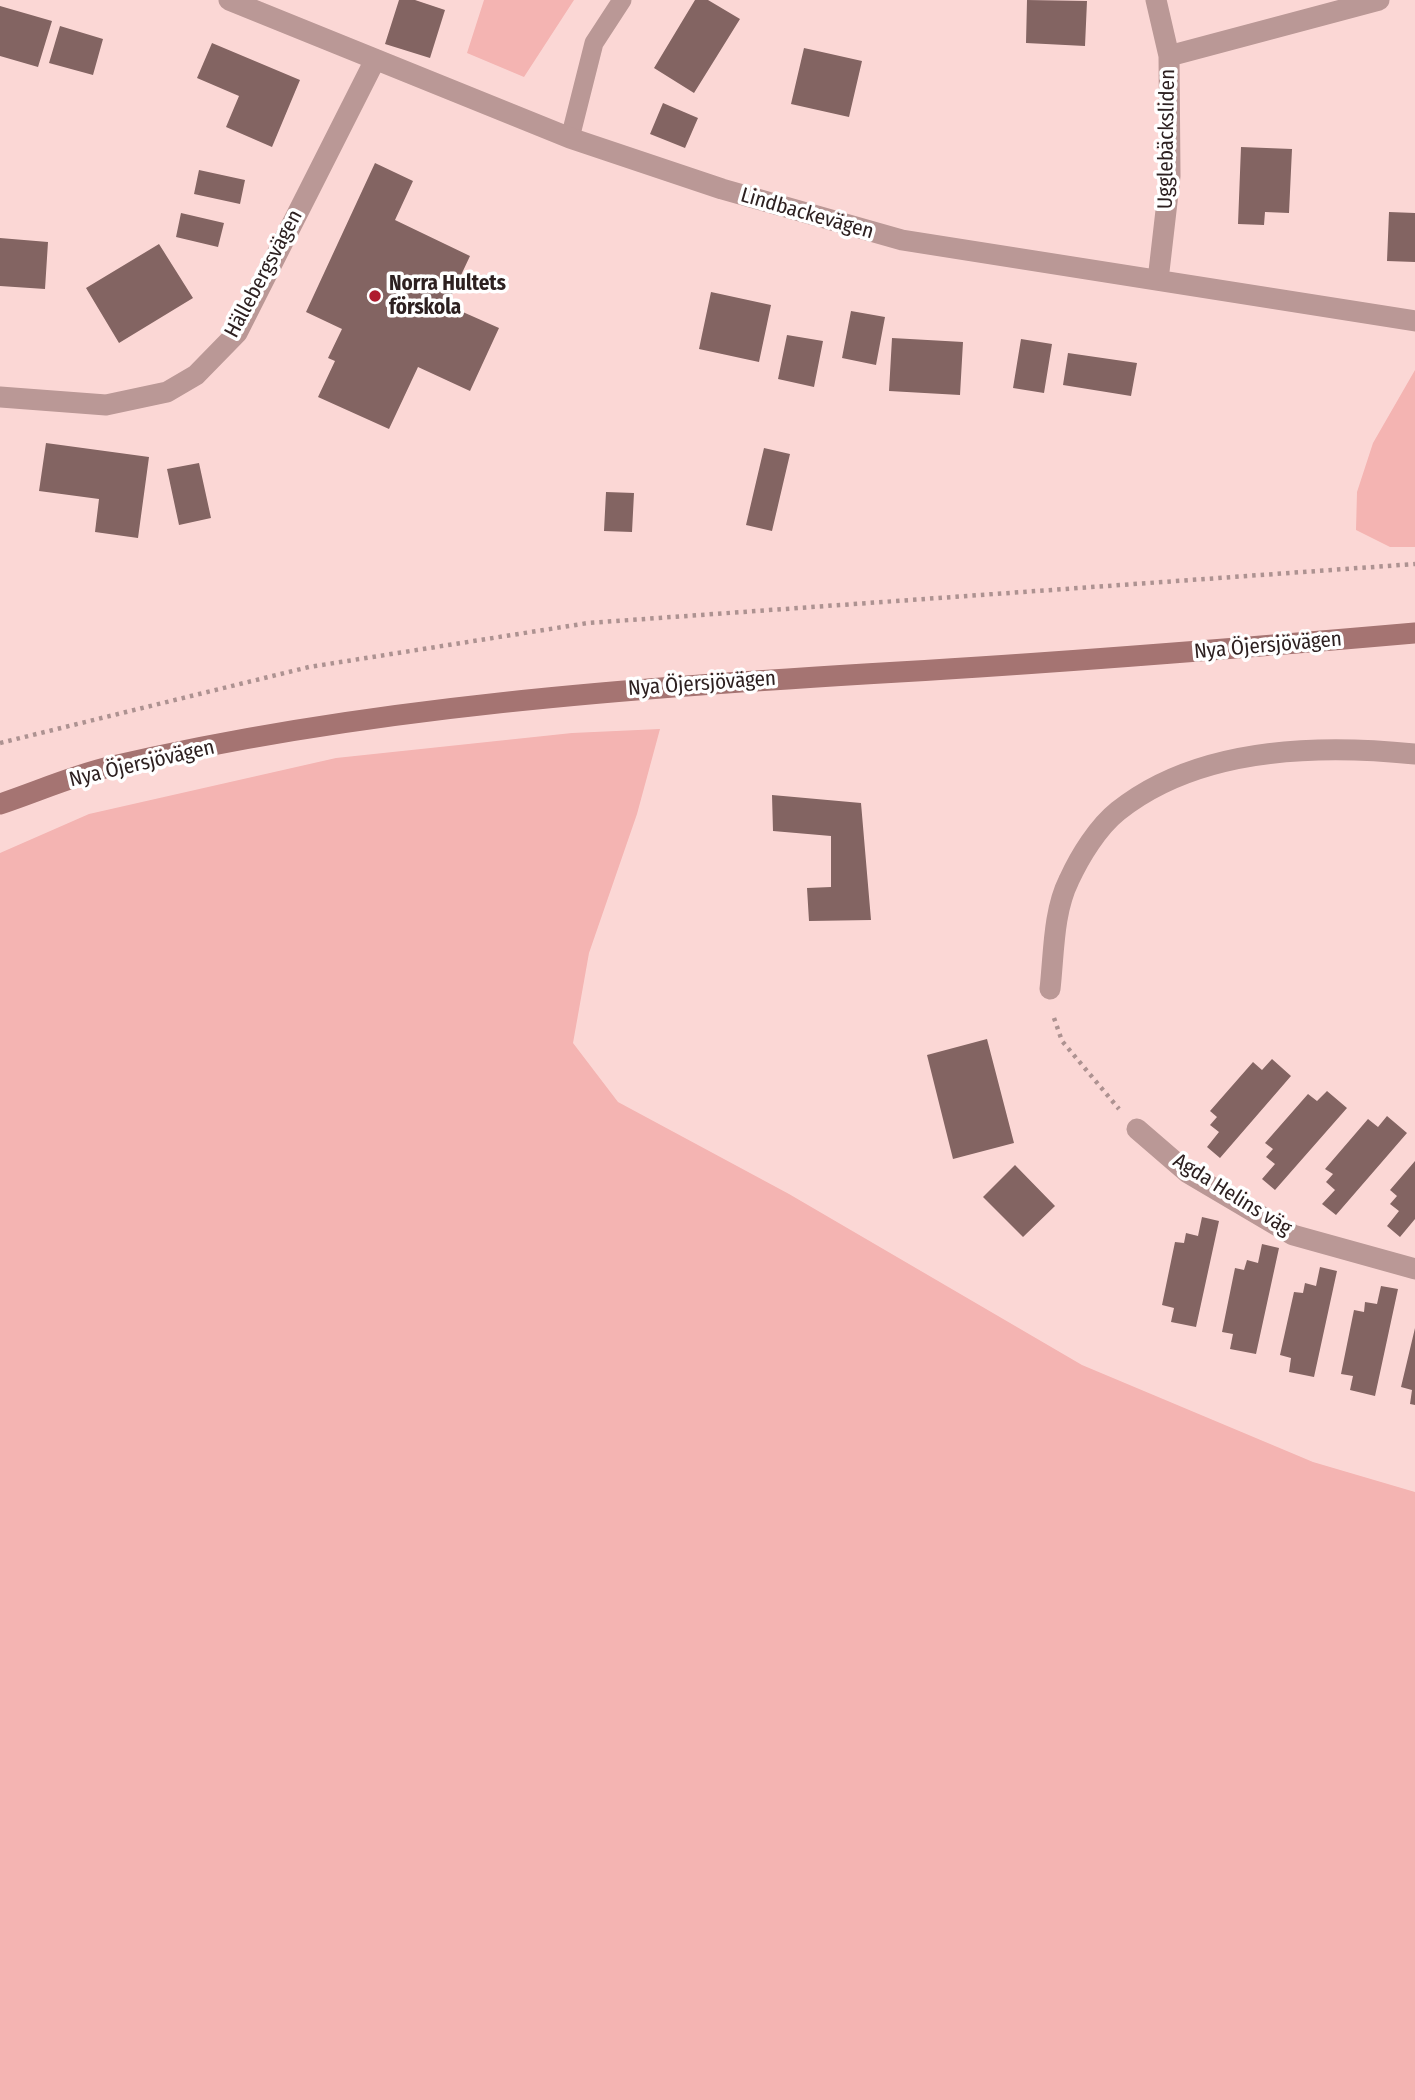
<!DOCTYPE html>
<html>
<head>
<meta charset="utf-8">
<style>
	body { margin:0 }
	canvas { display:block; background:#fbd7d5 }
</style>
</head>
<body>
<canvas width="1415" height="2100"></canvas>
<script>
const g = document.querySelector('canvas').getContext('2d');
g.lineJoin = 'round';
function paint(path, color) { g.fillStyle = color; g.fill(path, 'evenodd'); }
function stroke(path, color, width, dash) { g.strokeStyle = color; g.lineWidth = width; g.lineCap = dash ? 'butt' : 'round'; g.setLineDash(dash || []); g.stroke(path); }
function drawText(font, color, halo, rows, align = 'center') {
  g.font = font + ' "Fira Sans Condensed",sans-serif'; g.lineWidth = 7; g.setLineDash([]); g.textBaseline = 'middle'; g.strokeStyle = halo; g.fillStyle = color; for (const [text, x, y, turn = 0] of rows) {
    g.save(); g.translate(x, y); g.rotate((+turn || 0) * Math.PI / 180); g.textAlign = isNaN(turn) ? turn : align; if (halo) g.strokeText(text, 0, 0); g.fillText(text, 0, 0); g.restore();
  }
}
paint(new Path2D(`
	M484 0H574L524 77 467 53Z
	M1415 370V547H1390L1356 530 1357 492 1373 443Z
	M660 729 637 814 589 953 573 1043 618 1102 789 1194 1082 1365 1313 1462 1415 1492V2100H0V853L89 814 336 758 572 733Z`), '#f4b4b2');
paint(new Path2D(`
	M399 0H415L445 10 430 58 385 44Z
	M695 0H708L740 19 694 93 654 68Z
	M1027 0 1087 1 1085 46 1026 43Z
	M0 6 52 21 38 67 0 56Z
	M60 26 103 39 93 75 49 63Z
	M212 43 300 80 272 147 226 127 239 96 197 78Z
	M804 48 862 61 849 117 791 104Z
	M663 103 698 118 685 148 650 134Z
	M1241 147 1292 149 1289 213 1265 212 1264 225 1238 224Z
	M375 163 413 181 395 220 470 256 447 305 499 328 470 391 418 367 389 429 318 397 335 361 328 358 342 329 306 312Z
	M199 170 245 180 240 204 194 194Z
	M1389 212 1415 213V262L1387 261Z
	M181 213 224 223 218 247 176 237Z
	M0 238 48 242 45 289 0 286Z
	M159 244 193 298 119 343 86 288Z
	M711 292 771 305 759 362 699 349Z
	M851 311 885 317 876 365 842 358Z
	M787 335 823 341 814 387 778 379Z
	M892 338 963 342 960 395 889 391Z
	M1021 339 1052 344 1044 393 1013 388Z
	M1068 353 1137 363 1131 396 1063 385Z
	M46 443 149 457 138 538 95 532 99 499 39 491Z
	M764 448 790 454 772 531 746 525Z
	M199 463 211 518 179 525 167 469Z
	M606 492 634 493 632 532 604 531Z
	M772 795 861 803 871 920 809 921 807 888 831 887V836L773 831Z
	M987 1039 1014 1143 953 1159 927 1055Z
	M1272 1059 1291 1076 1220 1158 1207 1147 1219 1132 1210 1125 1217 1117 1210 1111 1253 1062 1262 1070Z
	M1327 1091 1347 1108 1275 1190 1262 1179 1275 1164 1266 1157 1273 1149 1265 1143 1308 1094 1317 1101Z
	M1387 1116 1407 1133 1336 1215 1322 1204 1335 1190 1326 1182 1333 1174 1325 1169 1368 1119 1378 1127Z
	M1415 1161V1219L1400 1237 1387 1226 1399 1211 1390 1204 1397 1196 1390 1190Z
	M1015 1165 1055 1206 1023 1237 983 1197Z
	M1202 1217 1219 1221 1196 1327 1171 1322 1174 1308 1162 1305 1175 1242 1184 1243 1186 1233 1198 1236Z
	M1262 1244 1279 1248 1256 1354 1230 1349 1233 1334 1222 1332 1235 1268 1244 1270 1247 1260 1258 1263Z
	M1320 1267 1337 1271 1314 1377 1289 1372 1291 1358 1280 1355 1294 1292 1303 1293 1305 1283 1316 1286Z
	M1381 1286 1398 1289 1375 1396 1350 1390 1353 1376 1341 1374 1354 1310 1364 1312 1365 1302 1377 1304Z
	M1415 1328V1405L1410 1404 1412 1390 1401 1387Z`), '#836462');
stroke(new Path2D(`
	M0 743 309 667 588 623 1415 564
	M1054 1018 1062 1041 1119 1109`), '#ad9291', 4.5, [3.5, 5]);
stroke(new Path2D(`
	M570 138 594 43 622 0`), '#ba9896', 19);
stroke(new Path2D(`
	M229 0 570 138 722 189 902 240 1415 321
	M1156 0 1169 56 1170 176 1158 280
	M1169 56 1379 0
	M0 397 106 405 167 392 196 375 237 333 375 60
	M1050 989C1054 954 1053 912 1069 880 1080 856 1098 827 1118 811 1198 747 1318 744 1415 754
	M1137 1129 1188 1173 1293 1235 1415 1269`), '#ba9896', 21);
stroke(new Path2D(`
	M0 804C36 792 72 776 109 767 369 706 634 688 899 672 1072 662 1243 648 1415 633`), '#a57472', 21);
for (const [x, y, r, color] of [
	[375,296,7,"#af1b2e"]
]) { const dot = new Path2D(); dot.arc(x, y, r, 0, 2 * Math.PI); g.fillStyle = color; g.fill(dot); stroke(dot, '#fff', 2.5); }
drawText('21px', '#2d2020', '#fff', [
	["Ugglebäcksliden",1167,139,-89],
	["Lindbackevägen",807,214,16],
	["Hällebergsvägen",264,274,-62],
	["Nya Öjersjövägen",1268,646,-5],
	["Nya Öjersjövägen",702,684,-4],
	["Nya Öjersjövägen",142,764,-13],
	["Agda Helins väg",1232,1195,32]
]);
drawText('bold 21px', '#2d2020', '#fff', [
	["Norra Hultets",389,284],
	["förskola",389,308]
], 'left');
</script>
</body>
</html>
